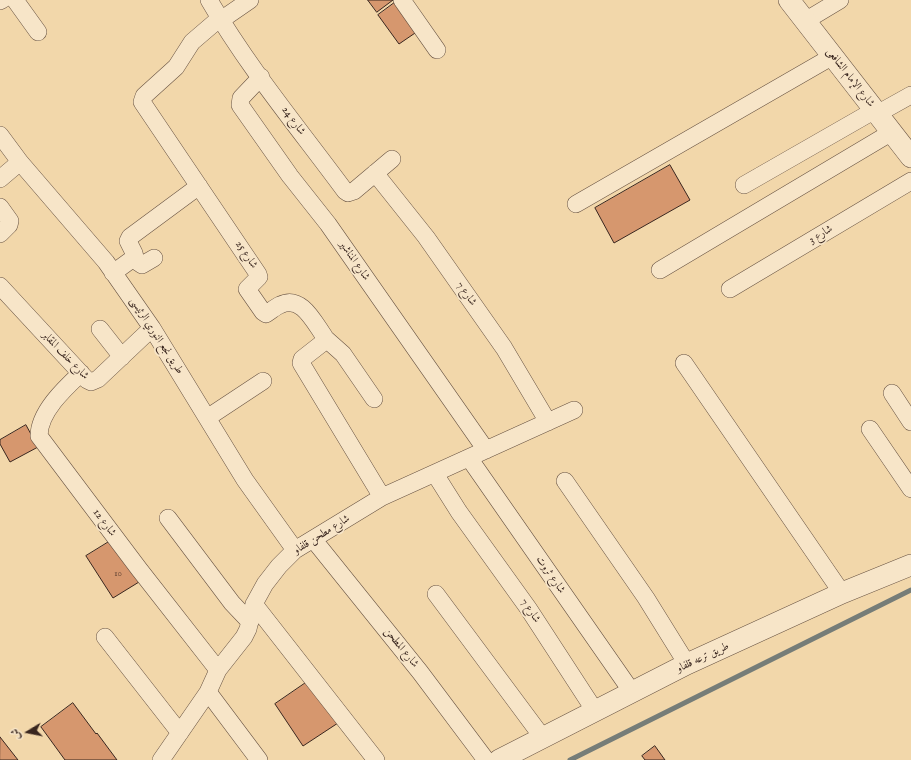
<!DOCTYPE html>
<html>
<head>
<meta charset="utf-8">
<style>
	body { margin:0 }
	#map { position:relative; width:911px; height:760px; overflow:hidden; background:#f2d7aa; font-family:"IM FELL English",Amiri,serif }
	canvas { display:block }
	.north { position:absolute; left:8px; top:712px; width:40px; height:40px; -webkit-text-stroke:3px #f7e5c8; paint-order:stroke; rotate:260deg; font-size:11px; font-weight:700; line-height:16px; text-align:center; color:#39261f }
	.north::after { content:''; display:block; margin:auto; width:14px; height:18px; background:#39261f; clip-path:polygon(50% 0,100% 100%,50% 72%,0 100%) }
</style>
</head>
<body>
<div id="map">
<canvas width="911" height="760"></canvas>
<div class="north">ش</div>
</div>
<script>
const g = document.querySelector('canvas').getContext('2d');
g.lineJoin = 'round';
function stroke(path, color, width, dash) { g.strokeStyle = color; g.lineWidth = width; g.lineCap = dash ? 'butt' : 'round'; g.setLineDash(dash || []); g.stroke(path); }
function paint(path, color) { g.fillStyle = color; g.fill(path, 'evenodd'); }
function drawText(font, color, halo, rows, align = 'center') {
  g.font = font + ' "IM FELL English",Amiri,serif'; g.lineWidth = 3.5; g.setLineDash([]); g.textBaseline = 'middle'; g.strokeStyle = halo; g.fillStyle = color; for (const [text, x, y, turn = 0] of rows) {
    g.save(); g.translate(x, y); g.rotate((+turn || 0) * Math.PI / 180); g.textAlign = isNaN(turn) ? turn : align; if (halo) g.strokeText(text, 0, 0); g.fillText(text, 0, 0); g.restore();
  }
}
stroke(new Path2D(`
	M570 760 911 590`), '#767d78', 5);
const building = new Path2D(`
	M368 0H393L377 12Z
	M397 1 418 31 399 44 378 15Z
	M670 165 690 200 614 243 595 208Z
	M26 425 38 447 10 462 0 444V440Z
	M112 540 139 582 113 598 86 556Z
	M310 680 338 723 303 746 275 704Z
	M73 703 96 734 97 733 117 760H65L41 727Z
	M0 737 18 760H0Z
	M655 746 665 760H645L642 756Z`);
paint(building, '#d6976e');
stroke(building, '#39261f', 1);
const minor = new Path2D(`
	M15 0 38 32
	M209 0C247 66 300 130 345 191L348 193 354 191 392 159
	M402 0 437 50
	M0 1 2 0
	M220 18 192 42 176 67 144 96 142 102 258 274 259 277 247 289 263 312 266 314C271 311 275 307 280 305 301 294 314 322 324 336L325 341 302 359 301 363 382 497
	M221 20 250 0
	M805 21 840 0
	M261 77 241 98 240 105 290 176 328 224 486 450
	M877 114 911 95
	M0 135 20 162 106 262 152 328 245 480 295 550
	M375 173 426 237 504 348 548 422
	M0 179 20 162
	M744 185 875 110
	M576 204 833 56
	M0 207 10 221 9 225 0 234
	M133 259 142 265 154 258
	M660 270 892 132
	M113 273 135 257 134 253 128 241 130 237 199 186
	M0 286 87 380 91 382 98 379 152 328
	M730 289 911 181
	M100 329 122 357
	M325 338 343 354 374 399
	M684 363 842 593
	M81 373C65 388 39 412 39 436L139 569 218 670
	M892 393 911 422
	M207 418 263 381
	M870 429 911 489
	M469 458 632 692
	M435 474 459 512 528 608 595 711
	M565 481 646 598 687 664
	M168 518 232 603 250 622
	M313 539 420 672 486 760
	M436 594 543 738
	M254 604 376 760
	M105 637 180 733
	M208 692 259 760
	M161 760 208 692 218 670 244 637 248 629 254 604 265 584 279 566 295 550 382 497 574 410`);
const tertiary = new Path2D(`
	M789 0 911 157
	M499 760 687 664 842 593 911 565`);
stroke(minor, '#675242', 18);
stroke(tertiary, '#675242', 22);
stroke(minor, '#f7e5c8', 17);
stroke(tertiary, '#f7e5c8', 21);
drawText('9px', '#604233', null, [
	["10",118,574]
]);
drawText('11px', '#39261f', '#f7e5c8', [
	["شارع الإمام الشافعى",850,78,52],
	["شارع 24",293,121,54],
	["شارع 3",821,235,-31],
	["شارع 25",246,255,56],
	["شارع المناشير",354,261,55],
	["شارع 7",466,294,55],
	["طريق نجع النوري الرئيسى",156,336,57],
	["شارع خلف المقابر",65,356,46],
	["شارع 12",104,523,53],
	["شارع مطحن قلفاو",322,535,-32],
	["شارع ثروت",550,575,55],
	["شارع 7",530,611,56],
	["شارع المطحن",401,648,51],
	["طريق ترعه قلفاو",703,658,-25]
]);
</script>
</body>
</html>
